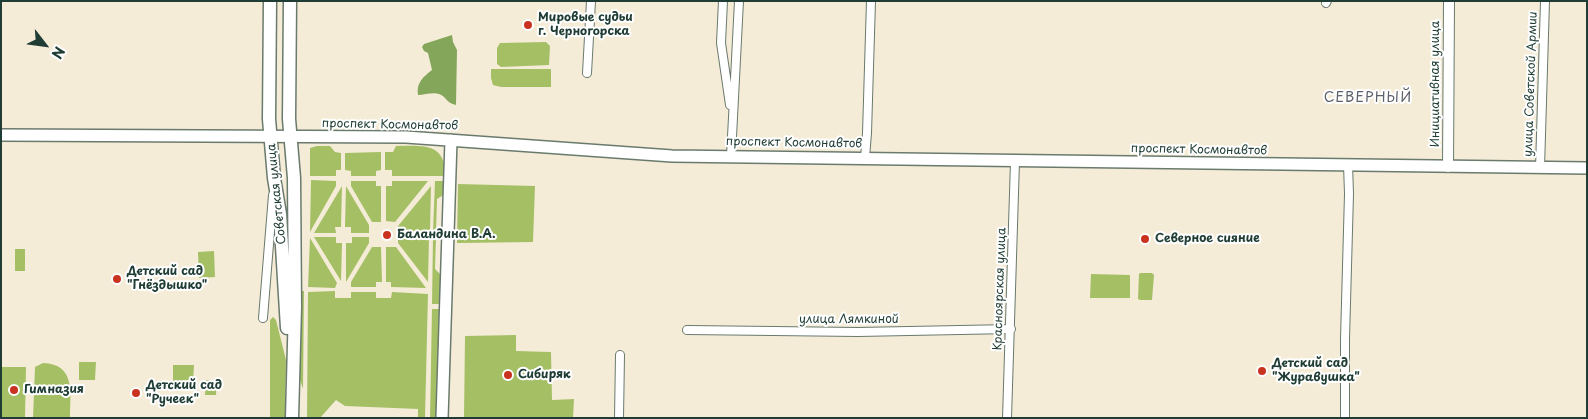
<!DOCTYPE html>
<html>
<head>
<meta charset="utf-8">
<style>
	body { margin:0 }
	#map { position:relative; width:1588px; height:419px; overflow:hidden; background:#f5ecd8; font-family:"Playpen Sans",sans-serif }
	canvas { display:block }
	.frame { position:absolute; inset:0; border:2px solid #1f3d34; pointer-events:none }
	.north { position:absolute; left:20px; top:20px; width:50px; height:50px; -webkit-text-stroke:4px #fff; paint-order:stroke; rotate:120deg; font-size:14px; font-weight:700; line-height:20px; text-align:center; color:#1f3d34 }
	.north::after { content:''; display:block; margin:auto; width:18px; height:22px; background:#1f3d34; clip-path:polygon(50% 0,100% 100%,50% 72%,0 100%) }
</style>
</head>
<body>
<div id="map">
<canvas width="1588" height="419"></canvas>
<div class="frame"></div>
<div class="north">N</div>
</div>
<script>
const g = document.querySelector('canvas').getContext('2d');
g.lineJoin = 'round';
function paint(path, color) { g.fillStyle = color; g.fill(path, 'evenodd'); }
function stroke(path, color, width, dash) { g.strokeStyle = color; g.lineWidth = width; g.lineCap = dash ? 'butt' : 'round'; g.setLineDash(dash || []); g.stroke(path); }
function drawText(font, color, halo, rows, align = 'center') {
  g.font = font + ' "Playpen Sans",sans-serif'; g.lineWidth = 4; g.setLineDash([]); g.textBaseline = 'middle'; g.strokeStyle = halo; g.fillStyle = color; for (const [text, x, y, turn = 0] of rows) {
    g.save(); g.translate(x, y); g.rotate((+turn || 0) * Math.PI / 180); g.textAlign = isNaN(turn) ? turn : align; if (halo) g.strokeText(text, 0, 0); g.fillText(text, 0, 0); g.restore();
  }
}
paint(new Path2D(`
	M546 42 550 46 549 65 501 67 497 64V48L500 43Z
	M491 69H551V87H501L493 85 491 78Z
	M317 146H330L335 152 341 153V170H336V176H310V148Z
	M396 146C422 146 446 142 445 176H392V170H385V152H393Z
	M381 152V170L376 171V176H351V171L345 170V153Z
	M311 180 336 181V186L310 232Z
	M351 181H376V186H381V222H372L351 186Z
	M392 181H428L395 222 386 221V186H392Z
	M435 181H445V194L437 199 436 232H433Z
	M458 184 535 186 533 242 457 243Z
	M342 186 341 227H335L336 233H314Z
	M346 186 369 225V233H351V227H345Z
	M431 186 430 231H398V226Z
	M314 237H336V243H342L341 281Z
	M352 237H369V243L346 282V243H352Z
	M398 237H429L428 282 398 243Z
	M433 237H436L435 269 441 275 440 304H432Z
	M310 238 337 283 335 288 308 287Z
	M372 247H381L382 282H376V287H351V282Z
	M386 247H396L426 288 391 287V282H386Z
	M15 249H25V271H15Z
	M214 251 215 277 199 278 198 252Z
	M1140 273H1152L1154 275 1152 300H1140L1138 299 1139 274Z
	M1091 274 1130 275V298H1090Z
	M299 291H304L303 389 299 377Z
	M335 291V298H351V292H376V298H391L392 292 428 294 425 418H418V409L345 406 336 400 320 418H307L308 292Z
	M432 309H439L436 418H430Z
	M273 317 276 320 286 360 285 418H270V320Z
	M516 335V351L551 352 552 400 574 399 573 418H464L465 336Z
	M79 362H96L95 380H79Z
	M43 363C76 364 70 393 70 418H33L35 367Z
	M173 365H194L193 382 173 381Z
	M1 367H26L25 418H1Z
	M206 380H217L216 395H205Z`), '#a5bf65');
paint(new Path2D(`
	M452 35 453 42 457 50 456 105C446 103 446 96 439 94 433 92 424 95 418 95 416 83 423 77 432 70L428 53 424 51 422 47 424 44Z`), '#84a65a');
const minor = new Path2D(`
	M723 1 721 43 730 105
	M1326 3 1327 1
	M587 73 591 1
	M731 156 739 1
	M865 158 867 133 871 1
	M1540 168 1545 1
	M263 318 273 195
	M687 330 858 332 1011 329
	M619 418 620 355
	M1007 418 1015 161
	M1345 418V339L1349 194 1348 164`);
const tertiary = new Path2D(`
	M1448 167 1449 1`);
const secondary = new Path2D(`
	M1 135 406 137 672 156 1587 168
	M442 418 451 140`);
const primary = new Path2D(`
	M270 1 269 119 274 178 280 214 287 328
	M290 1 289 119 294 178 295 307 292 418`);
stroke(minor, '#6a7a6d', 10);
stroke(tertiary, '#6a7a6d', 12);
stroke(secondary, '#6a7a6d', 14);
stroke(primary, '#6a7a6d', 15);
stroke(minor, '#fff', 8);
stroke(tertiary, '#fff', 10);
stroke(secondary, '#fff', 11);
stroke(primary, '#fff', 12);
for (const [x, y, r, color] of [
	[528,25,5,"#c8321e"],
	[387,235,5,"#c8321e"],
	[1145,239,5,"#c8321e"],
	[117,279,5,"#c8321e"],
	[1262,371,5,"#c8321e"],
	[508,375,5,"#c8321e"],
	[14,390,5,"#c8321e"],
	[136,393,5,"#c8321e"]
]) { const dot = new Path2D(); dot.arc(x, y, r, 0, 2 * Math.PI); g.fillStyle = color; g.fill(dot); stroke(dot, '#fff', 2); }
drawText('bold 12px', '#1f3d34', '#fff', [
	["Мировые судьи",538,18],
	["г. Черногорска",538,32],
	["Баландина В.А.",397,235],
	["Северное сияние",1155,239],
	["Детский сад",127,272],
	["\"Гнёздышко\"",127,286],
	["Детский сад",1272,364],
	["\"Журавушка\"",1272,378],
	["Сибиряк",518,375],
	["Детский сад",146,386],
	["\"Ручеек\"",146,400],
	["Гимназия",24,390]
], 'left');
drawText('12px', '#1f3d34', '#fff', [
	["Инициативная улица",1436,84,-90],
	["улица Советской Армии",1531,84,-88],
	["проспект Космонавтов",390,125,1],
	["проспект Космонавтов",794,143,1],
	["проспект Космонавтов",1199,150,1],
	["Советская улица",277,194,-96],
	["Красноярская улица",1000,289,-88],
	["улица Лямкиной",849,320]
]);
g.letterSpacing = '1px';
drawText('14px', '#5d6168', '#fff', [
	["СЕВЕРНЫЙ",1368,98]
]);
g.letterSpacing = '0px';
</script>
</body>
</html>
